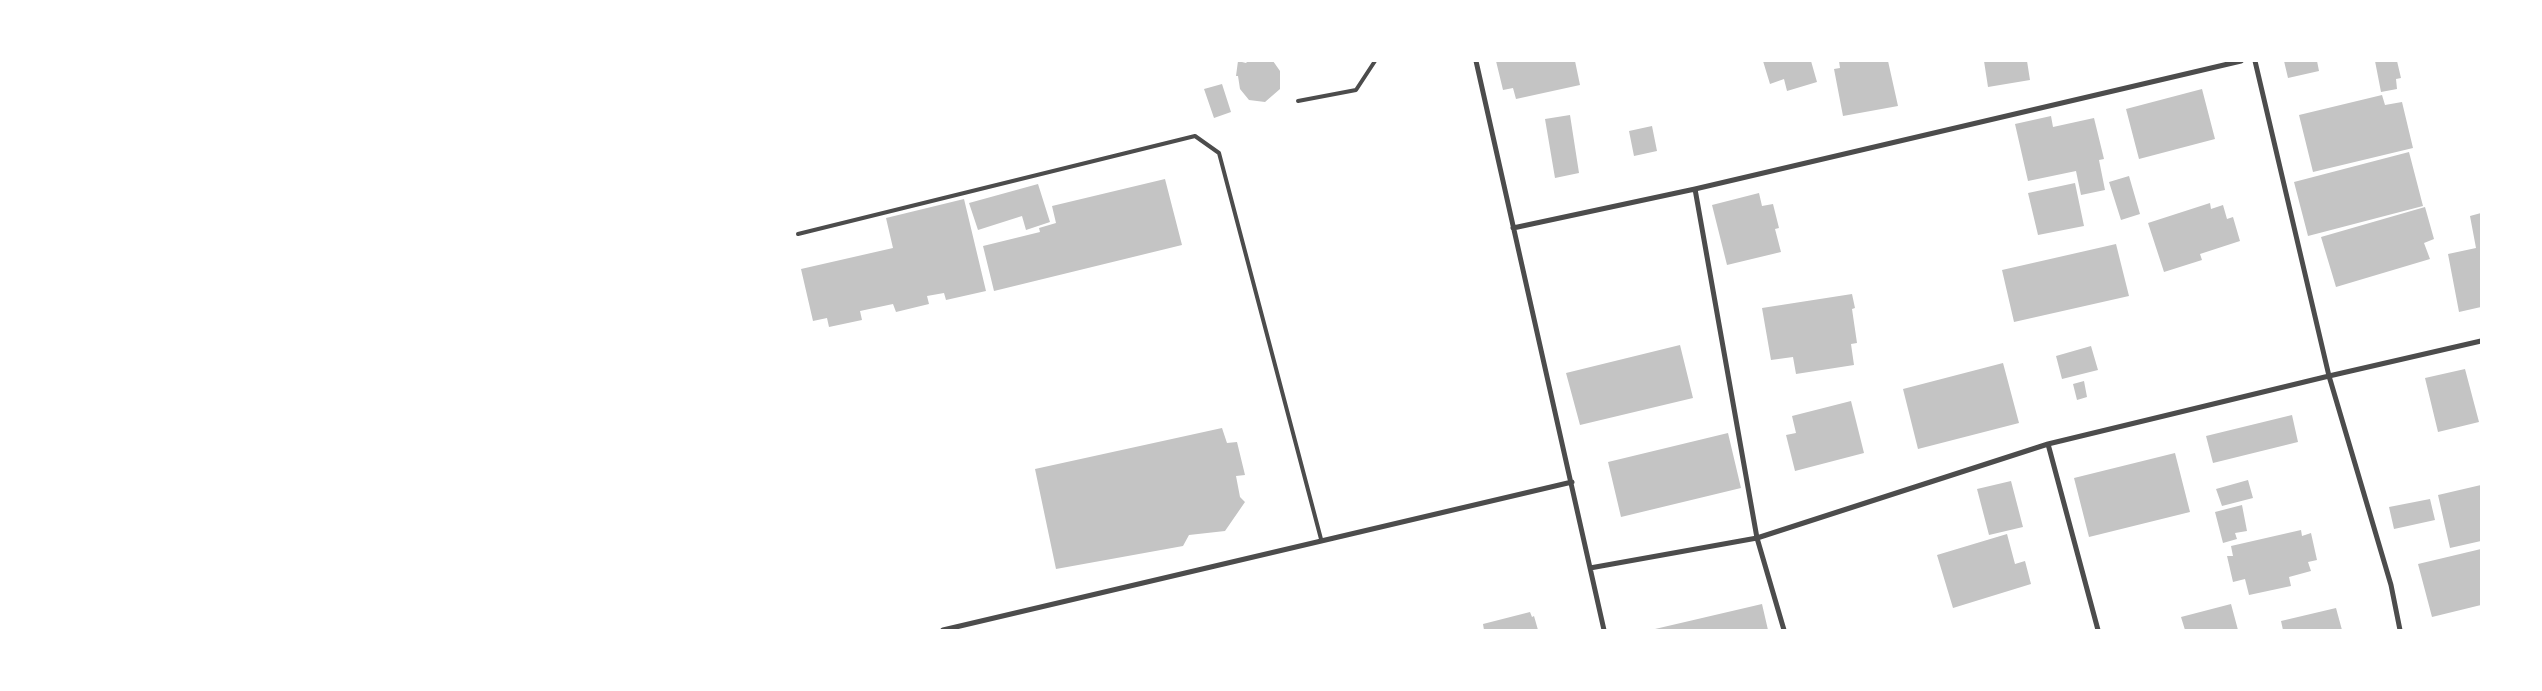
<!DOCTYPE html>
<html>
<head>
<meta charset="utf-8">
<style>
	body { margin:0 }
	#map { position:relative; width:2542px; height:691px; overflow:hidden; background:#fff; font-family:"IBM Plex Sans",sans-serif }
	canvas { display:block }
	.frame { position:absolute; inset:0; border:62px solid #fff; pointer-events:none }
</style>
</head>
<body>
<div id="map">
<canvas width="2542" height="691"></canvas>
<div class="frame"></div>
</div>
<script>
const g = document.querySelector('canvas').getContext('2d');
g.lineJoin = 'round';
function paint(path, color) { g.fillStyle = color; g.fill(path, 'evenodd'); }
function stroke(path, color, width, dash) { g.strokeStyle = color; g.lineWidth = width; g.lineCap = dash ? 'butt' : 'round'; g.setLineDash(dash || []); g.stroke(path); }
paint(new Path2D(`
	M1238 61 1246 63 1248 61H1273L1280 71V89L1265 102 1249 100 1240 89 1238 76H1236Z
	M1496 61H1575L1580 85 1516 99 1513 88 1503 90Z
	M1763 61H1811L1817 82 1787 91 1784 79 1770 84Z
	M1839 61H1888L1898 106 1843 116 1834 69 1840 68Z
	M1984 61H2027L2030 80 1988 87Z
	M2284 61H2317L2319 71 2288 78Z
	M2375 61H2397L2401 78 2396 79 2397 89 2381 92Z
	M1222 84 1231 112 1214 118 1204 89Z
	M2202 89 2215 139 2139 159 2126 109Z
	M2382 95 2385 105 2402 102 2413 148 2313 172 2299 115Z
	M1570 115 1579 173 1555 178 1545 119Z
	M2051 116 2053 127 2094 118 2104 159 2099 160 2105 190 2081 195 2076 171 2028 181 2015 124Z
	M1652 126 1657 151 1634 156 1629 131Z
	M2409 152 2423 206 2308 236 2294 182Z
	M2129 176 2140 214 2121 220 2109 182Z
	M1165 179 1182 245 994 291 983 246 1040 232 1039 228 1056 223 1052 206Z
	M2075 183 2084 226 2038 235 2028 193Z
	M1038 184 1050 222 1026 230 1022 216 978 230 969 203Z
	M1759 193 1762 206 1773 204 1779 228 1775 229 1781 252 1727 265 1712 205Z
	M964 199 986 291 946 300 944 293 927 296 929 304 896 312 893 304 860 311 862 320 829 327 827 318 813 321 801 269 893 248 886 218Z
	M2210 203 2211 209 2223 205 2227 219 2233 217 2240 241 2200 254 2202 260 2164 272 2148 223Z
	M2425 207 2434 239 2424 243 2430 259 2336 287 2321 237Z
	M2481 213V307L2459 312 2448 254 2476 248 2470 216Z
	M2116 244 2129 296 2014 322 2002 270Z
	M1852 294 1855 308 1852 309 1857 343 1851 344 1854 365 1796 374 1793 357 1771 360 1762 308Z
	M1680 345 1693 398 1580 425 1566 373Z
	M2091 346 2098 370 2062 379 2056 356Z
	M2003 363 2019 423 1918 449 1903 389Z
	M2465 369 2479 422 2438 432 2425 378Z
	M2084 381 2087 397 2077 400 2073 384Z
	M1851 401 1864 453 1795 471 1786 435 1796 433 1792 416Z
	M2292 415 2298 442 2213 463 2206 436Z
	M1222 428 1227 443 1237 442 1245 475 1236 476 1240 497 1245 502 1225 531 1189 535 1183 546 1056 569 1035 469Z
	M1728 433 1741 488 1621 517 1608 462Z
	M2175 453 2190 512 2089 537 2074 478Z
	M2248 480 2253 498 2222 506 2216 489Z
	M2011 481 2023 527 1989 535 1977 489Z
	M2481 485V541L2450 548 2438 495Z
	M2430 499 2435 520 2394 529 2389 507Z
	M2242 505 2247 531 2235 533 2237 539 2223 543 2215 512Z
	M2301 530 2302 536 2311 533 2317 560 2308 562 2311 571 2289 577 2291 586 2249 595 2245 579 2233 582 2227 556H2233L2231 546Z
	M2007 534 2015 564 2025 561 2031 584 1953 608 1937 555Z
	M2481 549V605L2432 617 2418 564Z
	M1762 604 1768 630H1655V629Z
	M2231 604 2238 630H2185L2181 617Z
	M2336 608 2342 630H2283L2281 621Z
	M1530 612 1532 617 1534 616 1538 630H1484L1483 624Z`), '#c4c4c4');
stroke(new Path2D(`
	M1298 101 1356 90 1375 61
	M798 234 1195 136 1219 153 1321 539`), '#4c4c4c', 4);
stroke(new Path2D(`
	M1476 61 1604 630
	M2255 61 2329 376 2391 585 2400 630
	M1695 189 1757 538 1784 630
	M1513 228 1695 189 2241 61
	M2048 444 2098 630
	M1590 568 1757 538 2048 444 2329 376 2481 341
	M943 630 1572 482`), '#4c4c4c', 5);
</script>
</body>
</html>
